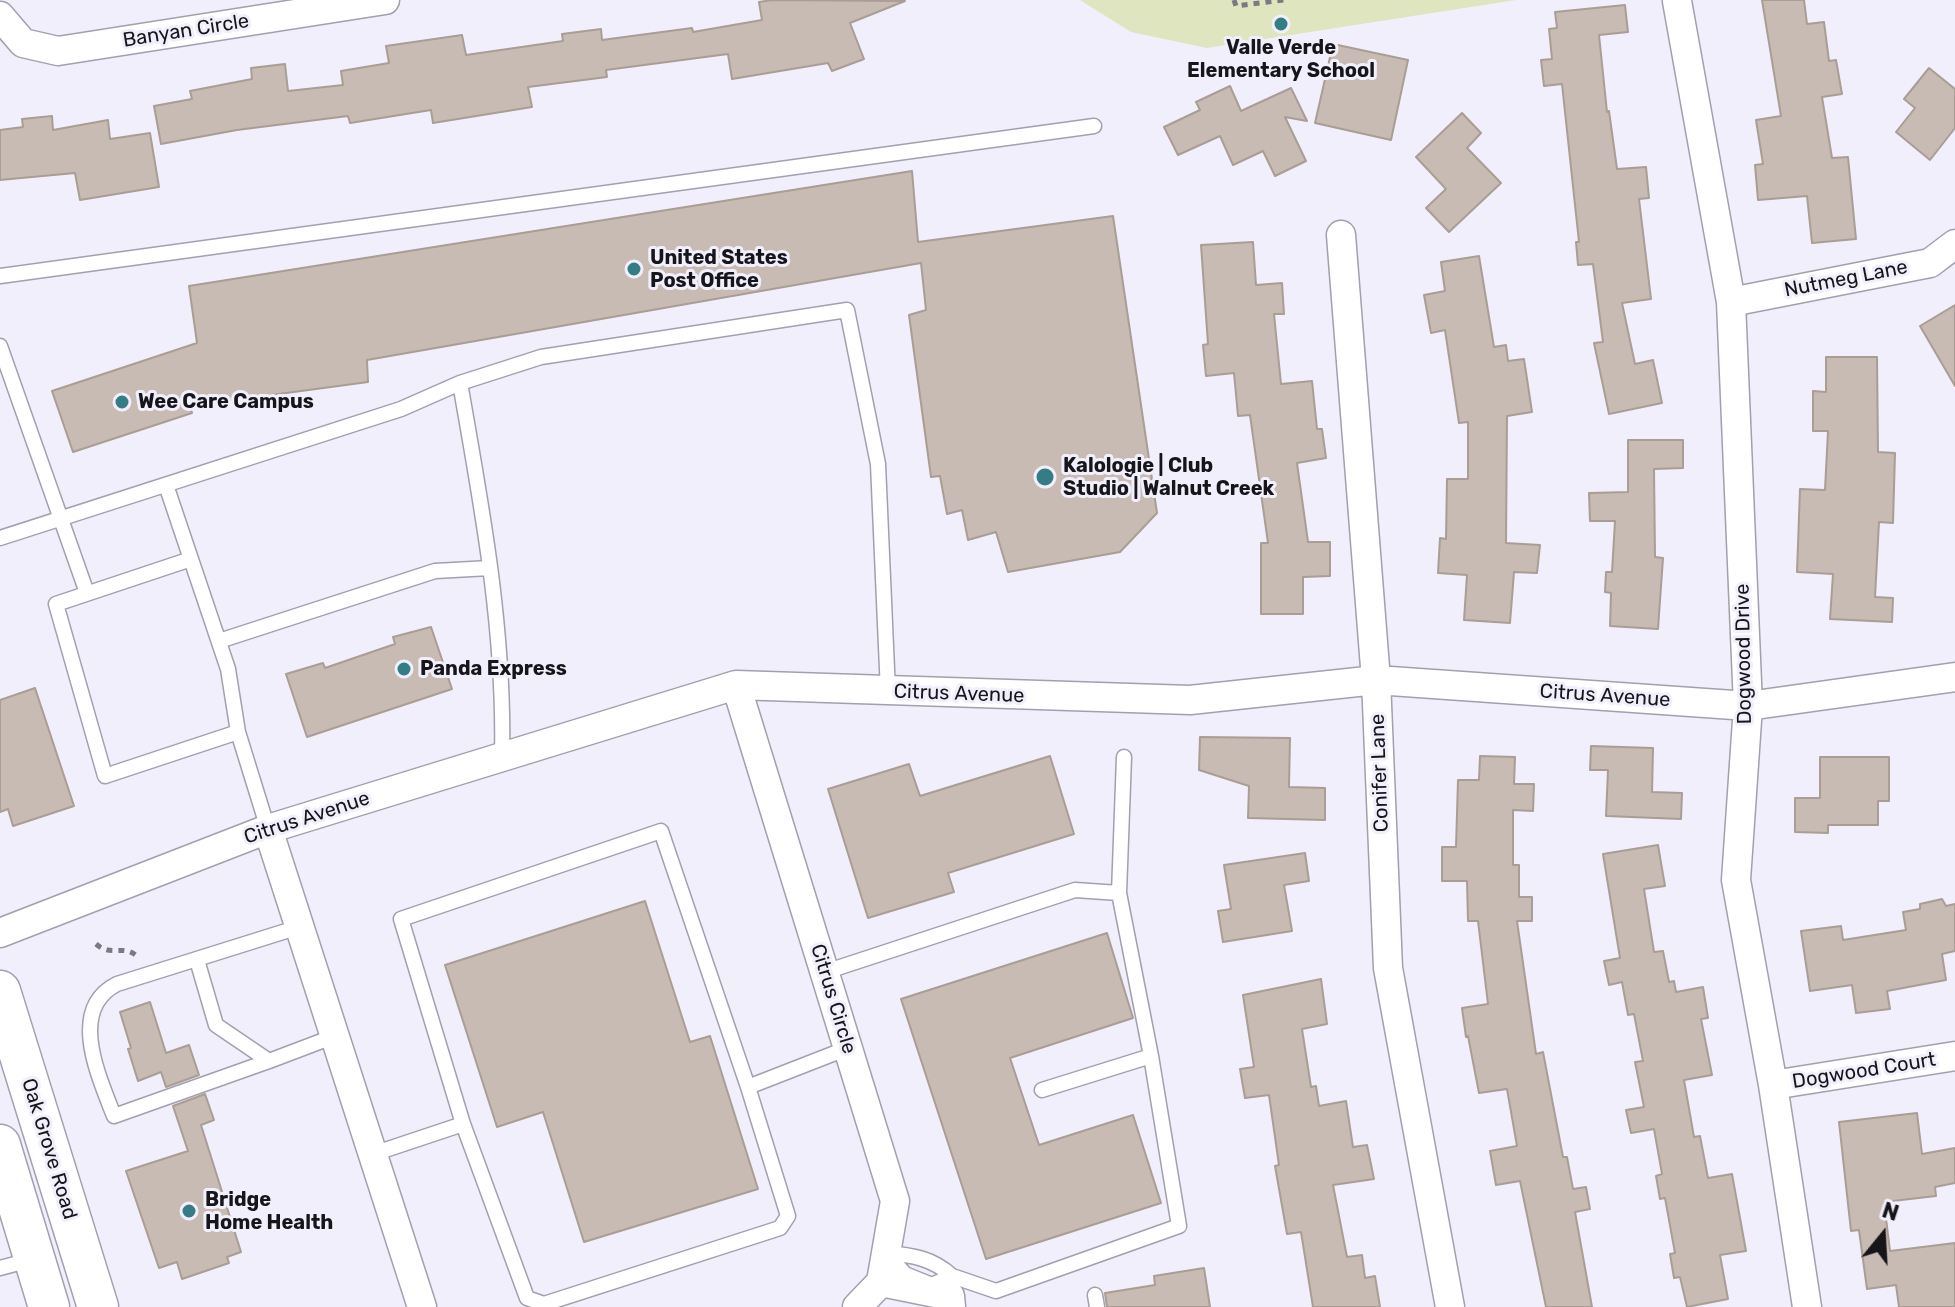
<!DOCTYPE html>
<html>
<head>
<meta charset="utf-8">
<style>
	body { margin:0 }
	#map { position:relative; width:1955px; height:1307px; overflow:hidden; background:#f2effc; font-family:Rubik,sans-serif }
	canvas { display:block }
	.north { position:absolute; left:1843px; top:1195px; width:80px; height:80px; -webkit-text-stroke:6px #f2effc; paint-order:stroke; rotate:18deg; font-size:22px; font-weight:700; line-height:32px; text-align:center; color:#16151a }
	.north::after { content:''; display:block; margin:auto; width:28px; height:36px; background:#16151a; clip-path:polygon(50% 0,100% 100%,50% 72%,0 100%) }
</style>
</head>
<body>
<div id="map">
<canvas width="1955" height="1307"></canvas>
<div class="north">N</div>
</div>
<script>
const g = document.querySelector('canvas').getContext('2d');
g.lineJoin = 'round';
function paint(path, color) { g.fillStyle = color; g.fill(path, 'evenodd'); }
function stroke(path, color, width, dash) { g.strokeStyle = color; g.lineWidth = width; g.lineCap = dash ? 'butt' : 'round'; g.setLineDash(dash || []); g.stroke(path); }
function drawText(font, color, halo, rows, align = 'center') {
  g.font = font + ' Rubik,sans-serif'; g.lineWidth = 6; g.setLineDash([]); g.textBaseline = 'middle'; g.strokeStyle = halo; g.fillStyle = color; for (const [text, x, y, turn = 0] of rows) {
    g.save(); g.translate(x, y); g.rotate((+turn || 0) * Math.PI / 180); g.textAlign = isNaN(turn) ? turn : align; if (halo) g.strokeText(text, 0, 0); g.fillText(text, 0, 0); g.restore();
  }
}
paint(new Path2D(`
	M1080 0H1516L1207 48 1131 32Z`), '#dee5bf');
const building = new Path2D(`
	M772 0 905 1 850 23 864 59 832 71 828 63 732 79 728 54 606 70 607 77 528 87 532 107 433 123 431 110 350 123 348 116 237 130 161 144 154 106 192 99 190 91 252 79 251 68 285 64 288 91 343 85 341 71 389 63 386 46 462 35 466 55 563 41 562 34 601 29 602 40 692 28 693 32 762 20 759 2Z
	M1762 0H1804L1807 24 1824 22 1829 61 1836 60 1842 94 1822 97 1832 158 1848 157 1856 239 1812 243 1807 196 1758 200 1755 165 1763 164 1756 120 1781 116Z
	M1625 5 1628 32 1599 35 1607 112 1609 111 1617 169 1646 167 1649 198 1639 199 1651 299 1622 303 1635 364 1653 360 1662 403 1609 414 1594 343 1603 342 1593 264 1578 265 1576 242H1579L1562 84 1544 86 1541 60 1552 59 1549 29 1557 28 1555 12Z
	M1333 44 1408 60 1391 140 1315 123Z
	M1929 68 1955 89V128L1930 160 1896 132 1915 108 1904 99Z
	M1230 86 1241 111 1291 88 1307 121 1285 117 1306 161 1275 176 1263 151 1233 165 1220 136 1178 155 1164 127 1200 110 1196 102Z
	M1462 113 1481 133 1467 148 1501 183 1449 232 1426 208 1446 189 1416 157Z
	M52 116 53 130 108 120 110 139 150 133 159 187 80 200 75 173 0 180V130L23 127 22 119Z
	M912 171 918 242 1113 216 1157 513 1120 552 1008 572 996 532 968 540 962 510 947 514 940 476 931 477 909 315 926 310 921 263 367 360 368 382 190 406 192 413 73 452 52 391 197 343 189 286Z
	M1253 242 1256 285 1282 283 1284 314H1274L1281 384 1312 381 1317 429H1322L1326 458 1297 463 1308 542H1330V576L1303 577V614H1261V543H1268L1250 415 1238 416 1234 373 1206 376 1203 345 1208 344 1201 245Z
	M1479 256 1494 347 1506 345 1508 361 1524 359 1532 412 1507 416 1506 543 1540 545 1537 573 1514 572 1510 623 1464 620 1467 575 1438 573 1440 538 1446 539 1447 479H1468V422L1459 423 1445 330 1431 333 1424 295 1445 291 1441 262Z
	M1955 305V386L1920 326Z
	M1826 357H1877L1878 452 1895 453 1893 523 1879 522 1875 597 1893 598 1892 622 1830 619 1833 574 1797 572 1800 489 1825 490 1828 431H1813V391L1826 392Z
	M1628 440H1683V468L1654 469 1655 557 1663 558 1658 629 1610 626 1611 593 1605 592 1606 572H1612L1615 521H1590L1589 493 1628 492Z
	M431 627 452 689 307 737 286 674 323 663 325 668 395 644 393 637Z
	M35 688 74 806 13 826 8 809 0 812V700Z
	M1200 737 1290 738 1289 787 1325 788V820L1248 818 1249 786 1199 770Z
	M1591 746 1653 748 1652 792 1682 793 1681 819 1606 816 1608 770H1590Z
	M1050 756 1074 834 948 873 954 892 868 918 828 789 909 764 920 796Z
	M1480 756 1515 757 1514 784H1534L1533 811 1513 810V865H1519V897H1532V921H1517L1536 1054 1543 1052 1563 1157H1567L1573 1189 1586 1187 1590 1209 1575 1212 1592 1307H1546L1520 1181 1496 1185 1490 1151 1517 1146 1507 1089 1479 1093 1468 1036 1466 1037 1462 1008 1488 1004 1478 921H1468L1467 881H1442V847H1456L1458 780H1479Z
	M1820 757H1889V801H1878V825H1828V833L1795 832V798H1820Z
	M1658 845 1665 886 1644 889 1654 952 1663 951 1669 982 1674 981 1676 992 1703 987 1708 1018 1701 1019 1712 1075 1684 1080 1694 1137 1700 1136 1708 1178 1732 1174 1746 1251 1720 1255 1728 1299 1687 1307 1680 1277 1674 1278 1670 1254 1675 1253 1665 1198 1660 1199 1656 1176 1662 1174 1654 1129 1631 1133 1626 1110 1644 1107 1635 1062 1643 1061 1634 1014 1628 1015 1622 982 1609 985 1604 961 1620 958 1603 854Z
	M1305 853 1309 881 1284 885 1292 931 1223 942 1218 911 1231 909 1224 865Z
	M1942 899 1946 906 1955 904V951L1942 954 1946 980 1887 991 1890 1009 1856 1013 1852 985 1810 991 1801 931 1841 926 1843 940 1906 930 1903 912 1920 909V904Z
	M645 901 690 1042 710 1036 758 1189 584 1242 543 1112 497 1127 445 965Z
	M1107 933 1133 1018 1010 1058 1039 1145 1133 1115 1161 1203 986 1259 901 999Z
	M1321 979 1327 1024 1302 1029 1311 1087 1316 1086 1319 1106 1346 1101 1353 1147 1367 1145 1374 1179 1333 1185 1347 1257 1362 1255 1365 1278 1375 1276 1380 1307H1313L1301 1232 1287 1234 1275 1166 1279 1165 1269 1095 1245 1098 1240 1069 1254 1067 1243 995Z
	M150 1002 166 1053 189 1045 199 1075 166 1087 161 1072 138 1081 128 1049 131 1048 120 1012Z
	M205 1094 214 1120 201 1125 241 1252 227 1257 229 1263 182 1279 177 1262 159 1268 126 1171 188 1151 173 1106Z
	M1917 1113 1922 1154 1955 1148V1183L1935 1187 1936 1196 1884 1202 1890 1251 1955 1243V1307H1899L1896 1285 1867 1289 1859 1230 1851 1231 1839 1122Z
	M1204 1268 1210 1307H1107L1105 1293 1155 1285 1154 1276Z`);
paint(building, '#c8bbb4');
stroke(building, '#a99d95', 2);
const service = new Path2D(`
	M0 276 1094 126
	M0 346 87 593
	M460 383C482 508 505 630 502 757
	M166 485 228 669 238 732 268 829
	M0 538 401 409 460 383 541 357 847 310 878 464 888 692
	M191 559 56 604 105 776 238 732
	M219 641 435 571 490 568
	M661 831 748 1087 788 1216 780 1228 544 1304 527 1298 463 1124 401 919Z
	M197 960 216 1025 269 1061 335 1036
	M825 972 1075 890 1119 893
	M269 1061 114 1116C99 1077 67 1009 117 984L299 927
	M748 1087 848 1048
	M1042 1090 1151 1056 1119 893 1124 757
	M373 1154 463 1124
	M886 1253C912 1255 932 1258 952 1276L932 1285 905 1274Z
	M0 1268 30 1260
	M952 1276 996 1291 1179 1226 1151 1056
	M1095 1295 1097 1307`);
const minor = new Path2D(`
	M1677 1 1731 302 1748 706 1736 880 1773 1085 1807 1307
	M0 16 23 43 58 51 385 0
	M1341 235 1376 680 1388 968 1450 1307
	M1731 302 1930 263 1955 244
	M736 685 895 1201 881 1282 857 1307
	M268 829 422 1307
	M0 933 268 829 736 685 1190 700 1376 680 1748 706 1955 677
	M1773 1085 1955 1056
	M881 1282 950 1296 951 1307`);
const secondary = new Path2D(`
	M0 991 98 1307
	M0 1145 49 1307`);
stroke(service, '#a2a0ac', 17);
stroke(minor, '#a2a0ac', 31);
stroke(secondary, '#a2a0ac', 43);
stroke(new Path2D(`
	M1234 0 1236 6 1284 0
	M96 944C112 958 123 943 138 957`), '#7b7981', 5, [6, 6]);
stroke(service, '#fff', 14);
stroke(minor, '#fff', 28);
stroke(secondary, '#fff', 40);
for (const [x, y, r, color] of [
	[1281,24,8,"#357d84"],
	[634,269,8,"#357d84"],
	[122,402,8,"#357d84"],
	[1045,477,10,"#357d84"],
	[404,669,8,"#357d84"],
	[189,1211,8,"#357d84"]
]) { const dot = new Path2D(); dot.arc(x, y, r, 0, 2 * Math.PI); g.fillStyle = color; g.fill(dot); stroke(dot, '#f2effc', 3); }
drawText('20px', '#16151a', '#f2effc', [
	["Banyan Circle",186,31,-9],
	["Nutmeg Lane",1846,279,-11],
	["Dogwood Drive",1744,654,-91],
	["Citrus Avenue",959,694,2],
	["Citrus Avenue",1605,696,4],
	["Conifer Lane",1380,773,-92],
	["Citrus Avenue",307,818,-18],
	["Citrus Circle",833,999,73],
	["Dogwood Court",1864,1071,-9],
	["Oak Grove Road",49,1149,73]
]);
drawText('bold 20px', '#16151a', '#f2effc', [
	["Valle Verde",1281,48,"center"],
	["Elementary School",1281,71,"center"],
	["United States",650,258],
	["Post Office",650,281],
	["Wee Care Campus",138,402],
	["Kalologie | Club",1063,466],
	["Studio | Walnut Creek",1063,489],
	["Panda Express",420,669],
	["Bridge",205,1200],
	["Home Health",205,1223]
], 'left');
</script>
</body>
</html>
